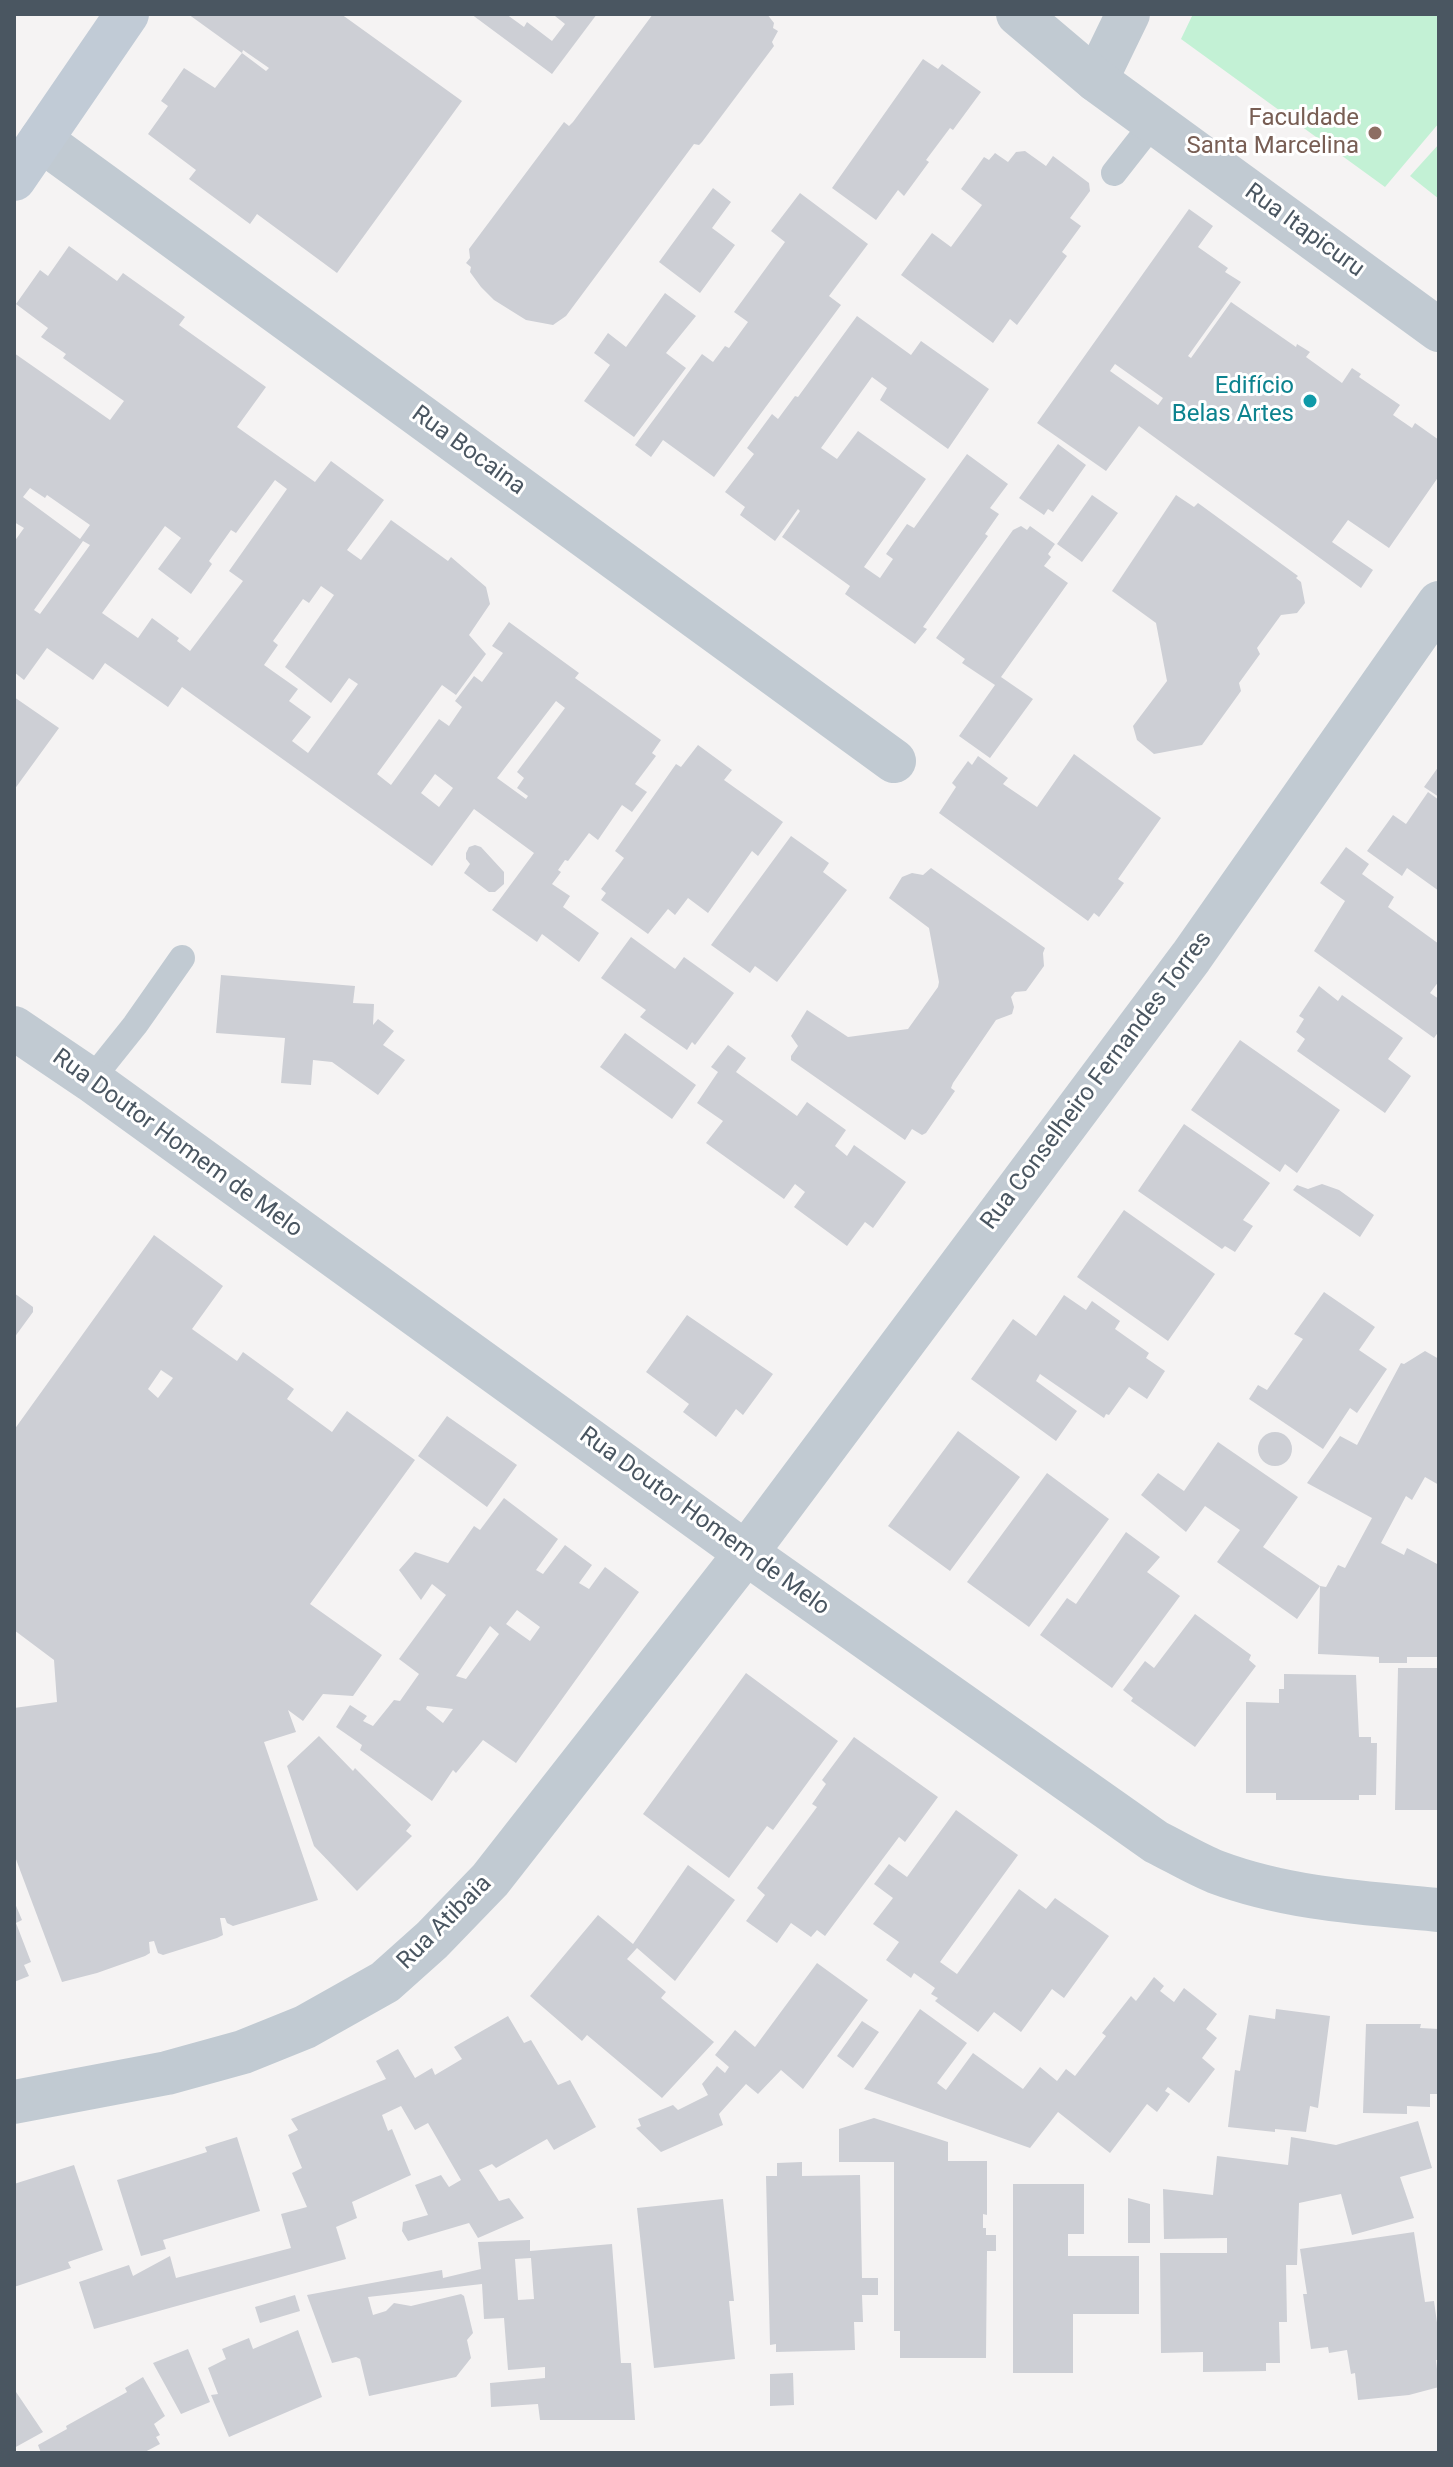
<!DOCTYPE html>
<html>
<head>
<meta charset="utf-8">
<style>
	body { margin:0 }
	#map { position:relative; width:1453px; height:2467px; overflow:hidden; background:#f5f3f3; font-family:Roboto,sans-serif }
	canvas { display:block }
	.frame { position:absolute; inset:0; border:16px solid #4a5661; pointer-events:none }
</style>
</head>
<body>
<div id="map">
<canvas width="1453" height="2467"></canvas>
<div class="frame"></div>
</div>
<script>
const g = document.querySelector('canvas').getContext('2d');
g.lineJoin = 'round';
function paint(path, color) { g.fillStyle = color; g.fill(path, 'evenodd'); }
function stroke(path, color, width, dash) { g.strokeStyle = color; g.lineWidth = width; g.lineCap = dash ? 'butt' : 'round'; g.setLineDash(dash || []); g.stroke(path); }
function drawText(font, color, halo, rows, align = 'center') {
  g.font = font + ' Roboto,sans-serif'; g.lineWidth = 6; g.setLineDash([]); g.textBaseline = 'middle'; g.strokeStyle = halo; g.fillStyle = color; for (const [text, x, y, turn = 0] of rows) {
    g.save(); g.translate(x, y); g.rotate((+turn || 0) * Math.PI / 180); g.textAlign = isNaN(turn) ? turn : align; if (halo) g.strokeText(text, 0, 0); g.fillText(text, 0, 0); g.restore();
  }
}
paint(new Path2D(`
	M1193 14H1439V123L1385 187 1181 39Z
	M1439 144V199L1410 176Z`), '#c3f1d5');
paint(new Path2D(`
	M188 14H341L462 101 337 273 257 214 250 224 189 179 196 170 148 134 168 106 161 101 184 68 215 88 242 53 266 71 269 68 243 50 242 53Z
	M471 14H506L524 27 527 22 552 41 565 24 555 16 557 14H597L552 74Z
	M653 14H767L774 23 773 28 778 31 772 42 774 46 702 142 699 145 694 144 566 316 553 325 526 320 494 300 481 287 470 272 471 267 466 263 470 258 469 249 564 122 569 126 573 122Z
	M923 59 938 69 942 64 981 92 953 130 950 128 926 160 929 162 904 196 898 190 876 220 832 188Z
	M1025 151 1046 166 1053 156 1089 183 1090 191 1070 218 1081 226 1062 252 1067 256 1017 325 1010 319 993 343 901 275 932 233 951 247 982 205 961 189 984 157 989 160 995 153 1008 162 1016 152Z
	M713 188 731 202 712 228 735 245 700 293 659 262Z
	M800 193 868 244 829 296 841 305 714 477 663 440 651 457 635 445 702 354 713 362 725 346 729 348 748 322 734 312 785 242 771 231Z
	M1189 209 1213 226 1198 247 1228 268 1225 272 1241 282 1188 356 1191 358 1231 302 1296 347 1297 344 1310 352 1306 357 1342 383 1352 368 1361 374 1359 377 1400 405 1393 415 1412 428 1415 423 1439 440V476L1389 548 1348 520 1332 542 1373 570 1361 588 1139 426 1106 471 1037 423ZM1115 364 1163 398 1158 405 1110 371Z
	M69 246 117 281 123 273 185 317 179 325 266 387 237 427 315 482 331 461 384 500 347 550 361 560 391 520 448 561 451 557 486 587 490 604 469 635 486 654 456 695 442 685 377 774 391 785 439 719 449 726 462 707 455 701 474 676 482 682 503 653 492 646 509 622 579 673 575 678 661 740 652 753 656 756 635 784 647 792 632 812 622 805 598 840 589 833 568 861 565 860 558 870 561 872 552 884 570 896 563 907 599 933 579 962 542 934 537 942 492 910 534 853 474 809 432 866 182 687 168 707 105 663 93 680 47 648 24 680 14 672V542L24 528 14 522V353L110 420 124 401 63 358 66 354 41 337 48 328 16 304 40 270 48 276ZM275 480 287 489 229 571 243 581 190 651 177 641 179 638 152 618 138 638 102 613 165 526 181 538 158 569 191 594 212 564 209 561 231 530 236 533ZM30 488 45 498 47 495 90 525 80 539 23 497ZM83 541 90 545 40 614 34 610ZM321 586 334 595 285 667 331 703 349 678 358 684 308 753 292 741 311 717 289 701 298 689 264 665 278 645 273 641 303 599 309 603ZM556 701 565 708 517 772 524 778 517 788 528 796 526 799 497 778ZM435 774 453 788 439 807 421 793Z
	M665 293 696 316 666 353 686 368 634 437 584 401 610 365 594 353 608 333 626 347Z
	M857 316 911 355 921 341 989 389 948 449 880 400 887 388 872 377 821 448 837 459 858 431 926 479 864 567 880 578 893 559 886 554 907 524 914 528 967 454 1008 484 990 508 999 514 985 534 988 536 923 627 927 629 915 644 845 594 850 586 782 537 800 511 798 509 775 541 740 515 745 507 725 492 754 454 747 448 772 414 778 419 795 396 798 397Z
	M1058 444 1086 465 1053 512 1048 509 1044 515 1019 498Z
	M1092 495 1118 513 1082 562 1057 544Z
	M1176 495 1194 507 1198 503 1298 576 1296 578 1301 582 1305 603 1297 613 1281 615 1257 648 1260 654 1239 683 1241 691 1202 745 1154 754 1137 740 1133 726 1167 681 1156 623 1112 591Z
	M1021 526 1027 530 1030 526 1055 544 1048 554 1051 557 1044 566 1068 583 1001 677 1033 699 990 758 959 736 995 685 962 663 965 659 936 638 1013 530Z
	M14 697 59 728 14 790Z
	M698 745 732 770 724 780 783 822 758 856 752 851 708 913 688 898 675 915 668 909 648 934 601 900 606 893 601 889 624 858 615 851 676 764 681 767Z
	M1074 754 1161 818 1118 879 1124 883 1099 917 1094 913 1088 921 939 813 956 787 952 783 968 761 972 765 978 756 1008 778 1003 784 1037 807Z
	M1439 766V797L1424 787Z
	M1428 792 1439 800V891L1407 868 1402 876 1367 851 1393 815 1406 824Z
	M791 836 829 863 823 872 847 890 777 982 755 966 750 973 711 945Z
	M475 845 481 847 504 872V884L495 892H489L464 873 470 864 466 859V853L469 847Z
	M1346 847 1369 864 1362 874 1394 897 1388 907 1439 944V981L1430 993 1439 999V1031L1434 1038 1314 951 1345 901 1320 883Z
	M931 868 1045 948 1043 953 1044 966 1026 991 1015 992 1011 997 1014 1007 1012 1014 996 1020 953 1083 951 1088 955 1091 926 1133 922 1135 912 1129 905 1140 791 1060V1056L798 1046 791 1036 807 1010 848 1037 908 1029 938 987 939 982 929 928 889 898 902 877 912 873 923 875Z
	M631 937 675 969 684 957 734 993 695 1045 692 1042 687 1050 640 1017 646 1010 601 978Z
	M221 975 355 986 353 1003 374 1004 373 1025 378 1019 394 1031 383 1045 405 1060 378 1095 332 1062 313 1060 311 1085 281 1083 285 1038 216 1033Z
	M1319 986 1338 1001 1342 995 1403 1038 1388 1059 1411 1076 1385 1113 1297 1051 1305 1039 1296 1032 1304 1019 1299 1016Z
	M625 1033 696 1085 672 1119 600 1067Z
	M1240 1040 1340 1110 1297 1173 1285 1164 1280 1172 1191 1110Z
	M728 1045 746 1058 736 1072 797 1116 807 1102 846 1130 835 1146 847 1156 854 1145 906 1182 873 1228 865 1222 847 1246 794 1207 805 1192 795 1184 784 1199 706 1143 723 1121 697 1103 718 1072 711 1067Z
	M1184 1124 1270 1183 1243 1220 1253 1226 1235 1252 1225 1246 1222 1249 1138 1191Z
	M1322 1184 1339 1190 1374 1215 1360 1237 1293 1190 1297 1185 1308 1189Z
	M1124 1210 1215 1274 1168 1341 1077 1277Z
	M154 1235 223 1286 192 1329 237 1361 243 1352 294 1389 287 1399 332 1432 347 1411 415 1460 310 1604 382 1655 353 1696 323 1694 303 1721 288 1710 296 1732 264 1742 318 1900 233 1926 227 1923 225 1918H220L223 1935 217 1938 163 1955 158 1953 154 1941 149 1942 150 1953 145 1956 97 1973 62 1982 14 1854V1708L57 1702 54 1660 14 1630V1430ZM161 1370 173 1378 158 1398 148 1389Z
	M1324 1292 1375 1327 1359 1350 1387 1369 1357 1413 1350 1408 1323 1449 1249 1399 1258 1385 1267 1390 1303 1339 1294 1334Z
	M14 1293 33 1307V1312L14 1338Z
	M1064 1295 1086 1310 1092 1301 1120 1321 1115 1329 1149 1353 1146 1358 1165 1371 1147 1399 1129 1387 1109 1415 1106 1414 1104 1418 1040 1374 1036 1381 1077 1411 1056 1441 971 1379 1013 1319 1036 1336Z
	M687 1315 773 1374 743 1415 736 1409 716 1437 683 1412 689 1404 646 1372Z
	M1425 1351 1439 1359V1485L1425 1477 1412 1500 1406 1496 1381 1543 1404 1555 1407 1548 1439 1565V1657H1407V1663H1379V1657L1318 1654 1320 1586 1326 1587 1338 1565 1345 1568 1372 1518 1307 1483 1340 1436 1357 1445 1401 1363 1404 1364Z
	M447 1416 517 1465 487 1507 418 1456Z
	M958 1431 1020 1477 950 1571 888 1526Z
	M1258 1449a17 17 0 1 1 34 0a17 17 0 1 1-34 0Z
	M1218 1442 1298 1497 1263 1547 1320 1586 1297 1619 1217 1562 1240 1530 1205 1506 1186 1532 1141 1495 1158 1473 1184 1491Z
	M1047 1473 1109 1519 1029 1627 967 1582Z
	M504 1498 558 1539 536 1570 543 1574 565 1545 592 1565 579 1583 589 1589 605 1567 639 1592 516 1763 483 1740 456 1773 453 1770 432 1801 360 1750 362 1745 336 1727 350 1705 367 1716 363 1721 373 1726 394 1700 400 1701 419 1674 399 1659 446 1595 432 1584 421 1600 399 1570 415 1552 448 1563 474 1526 480 1530ZM517 1610 540 1627 530 1641 506 1624ZM490 1626 499 1634 466 1679 456 1676ZM427 1706 445 1708 453 1709 443 1723 426 1709Z
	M1126 1532 1160 1557 1147 1572 1180 1596 1112 1688 1040 1635 1067 1598 1076 1604Z
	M1195 1614 1251 1655 1249 1660 1256 1666 1195 1747 1131 1701 1133 1698 1123 1690 1145 1661 1154 1668Z
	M1398 1668H1439V1810H1395Z
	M746 1673 838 1741 773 1830 767 1826 729 1878 643 1814Z
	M1284 1674 1356 1675 1359 1737H1371V1743H1377L1376 1795H1359V1800H1276V1793H1246V1702L1279 1703V1689H1284Z
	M319 1736 353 1771 355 1768 411 1825 406 1831 412 1836 357 1891 314 1846 287 1766Z
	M854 1737 938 1797 905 1842 899 1837 825 1936 817 1930 811 1937 791 1923 777 1943 746 1921 765 1895 757 1888 817 1807 812 1804 826 1784 822 1780Z
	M956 1810 1018 1855 940 1962 957 1974 1019 1889 1046 1909 1055 1898 1109 1936 1064 1998 1052 1989 1021 2032 994 2012 978 2032 935 2001 938 1998 931 1994 935 1988 914 1973 911 1978 886 1960 899 1942 873 1924 893 1898 874 1884 889 1864 907 1877Z
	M688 1865 735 1900 675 1981 637 1948 627 1959 666 1992 661 1998 714 2042 662 2098 587 2035 582 2041 530 1996 598 1915 633 1944Z
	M14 1901 22 1920 16 1923 31 1962 24 1965 29 1976 14 1982Z
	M817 1963 868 2000 803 2089 781 2070 758 2094 746 2084 719 2114 723 2125 661 2152 636 2128 641 2126 638 2119 673 2105 678 2110 708 2095 702 2084 717 2066 725 2073 729 2067 715 2055 735 2030 755 2047Z
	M1154 1977 1164 1986 1160 1991 1174 2002 1184 1988 1217 2014 1206 2029 1217 2038 1202 2058 1215 2069 1189 2103 1168 2087 1165 2091 1170 2094 1157 2112 1147 2104 1110 2153 1058 2112 1030 2148 864 2089 920 2009 967 2043 937 2083 946 2090 973 2053 1023 2089 1040 2067 1057 2081 1066 2069 1075 2076 1106 2036 1102 2033 1131 1996 1136 2001Z
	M1276 2009 1330 2016 1318 2108 1310 2106 1306 2132 1275 2129V2132L1228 2127 1235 2070 1240 2071 1249 2015 1275 2019Z
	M508 2016 524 2043 531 2040 558 2085 570 2080 596 2127 554 2150 547 2139 496 2168 492 2164 479 2170 499 2201 509 2198 524 2218 478 2238 469 2223 408 2241 402 2231 403 2222 428 2215 415 2185 441 2175 449 2187 461 2180 428 2123 415 2130 401 2106 382 2115 388 2131 392 2129 411 2175 352 2202 357 2218 336 2227 346 2259 94 2329 79 2282 129 2265 133 2276 170 2256 176 2278 291 2248 281 2214 307 2207 292 2173 302 2168 288 2135 298 2130 291 2119 386 2079 376 2061 398 2049 415 2078 432 2068 435 2075 462 2059 454 2047Z
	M862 2021 879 2032 853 2068 837 2056Z
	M1366 2024H1421L1420 2028 1439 2029V2094H1430V2107L1407 2106V2114L1363 2113Z
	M874 2118 948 2142V2161H987V2215L983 2214V2228H986V2235H996V2251H987L986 2358H900V2331H894V2162H839V2129Z
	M1418 2121 1432 2168 1400 2177 1414 2218 1352 2235 1341 2194 1299 2203 1297 2265H1286L1287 2322H1279L1280 2363H1266V2371L1203 2372V2352L1161 2353 1160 2253H1227V2238L1164 2239 1163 2189 1213 2195 1217 2156 1288 2165 1291 2137 1336 2145Z
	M237 2137 260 2211 163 2240 166 2249 141 2256 117 2180 207 2152 205 2147Z
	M802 2162V2176L860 2175 862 2278H878V2295H862L863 2322H854L855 2350 776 2352V2344L770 2345 766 2176H777V2163Z
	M74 2165 103 2250 68 2262 71 2268 14 2287V2184Z
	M1013 2184H1084V2234H1068V2256H1139V2314H1073V2373H1013Z
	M1128 2198 1150 2204V2243H1128Z
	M723 2199 734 2301H729L735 2359 654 2368 637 2208Z
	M1414 2232 1425 2302 1434 2301 1439 2337V2360H1436L1439 2387 1409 2395 1358 2400 1355 2373 1351 2374 1347 2350 1329 2353 1328 2347 1311 2349 1303 2294H1307L1300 2249Z
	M530 2240V2251L612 2244 621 2363H631L635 2420H540L538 2404 491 2407 490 2383 545 2378V2367L508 2370 504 2318 484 2319 482 2284 368 2297 373 2315 386 2311 394 2303 411 2306 461 2294 464 2296 473 2333 467 2340 471 2358 456 2377 369 2396 360 2359 356 2357 332 2363 307 2295 442 2270 443 2278 481 2269 478 2242ZM531 2258 534 2299 518 2300 515 2259Z
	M295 2295 300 2311 260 2323 255 2307Z
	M298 2330 322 2397 229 2437 211 2395 218 2394 208 2368 226 2359 222 2349 249 2338 253 2349Z
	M188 2349 210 2402 181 2414 153 2363Z
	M793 2373 794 2405 770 2406V2374Z
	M143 2377 165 2416 154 2424 160 2435 156 2437 160 2444 143 2453H41L38 2445 67 2429 66 2426 127 2392 125 2388Z
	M14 2389 43 2432 14 2448Z`), '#cdcfd5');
stroke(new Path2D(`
	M1114 173 1154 122
	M91 1080 135 1025 182 958`), '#c1cad2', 26);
stroke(new Path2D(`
	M1096 80 1128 14
	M41 140 894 761
	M14 1028 91 1080 746 1553 1156 1842C1176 1852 1196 1864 1216 1872 1288 1899 1364 1903 1439 1910
	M14 2102 167 2073 243 2052 305 2027 385 1982 432 1940 490 1880 746 1553 1191 957 1439 603`), '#c1cad2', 44);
stroke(new Path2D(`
	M1018 14 1096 80 1439 330`), '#c1cad2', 44);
stroke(new Path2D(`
	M14 179 127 14`), '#c1cbd6', 44);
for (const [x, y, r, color] of [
	[1375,133,8,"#8d6e63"],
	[1310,401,8,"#0f9aa8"]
]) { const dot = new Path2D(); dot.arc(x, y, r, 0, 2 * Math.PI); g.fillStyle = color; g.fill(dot); stroke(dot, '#fff', 3); }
drawText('24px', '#785e54', '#fff', [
	["Faculdade",1359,119],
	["Santa Marcelina",1359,147]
], 'right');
drawText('24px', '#4a5661', '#fff', [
	["Rua Itapicuru",1304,231,36],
	["Rua Bocaina",468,451,36],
	["Rua Conselheiro Fernandes Torres",1097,1081,-53],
	["Rua Doutor Homem de Melo",177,1144,36],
	["Rua Doutor Homem de Melo",704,1522,36],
	["Rua Atibaia",445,1923,-45]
]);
drawText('24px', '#0d838f', '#fff', [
	["Edifício",1294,387],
	["Belas Artes",1294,415]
], 'right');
</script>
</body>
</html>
